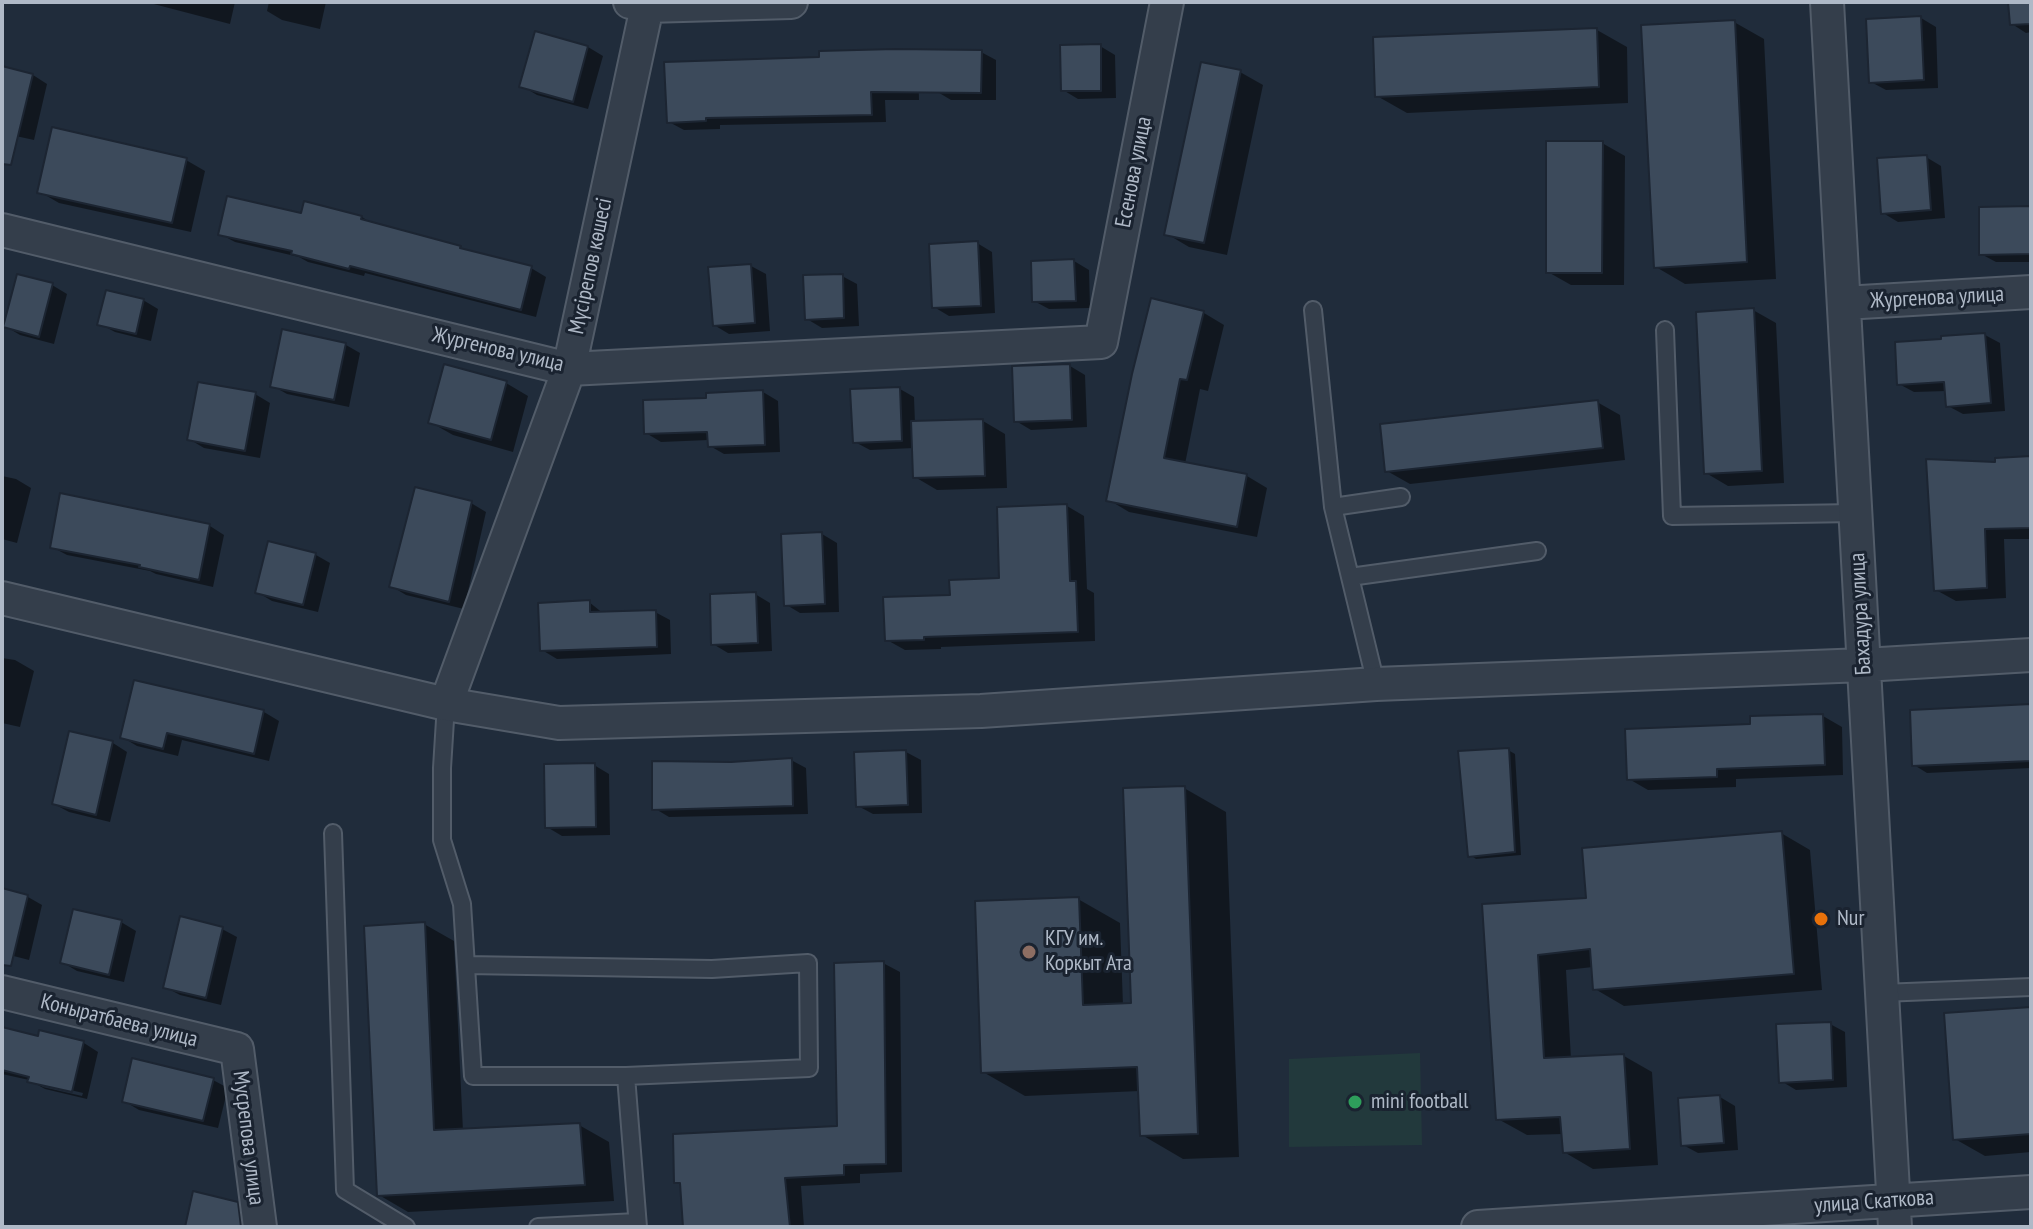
<!DOCTYPE html>
<html>
<head>
<meta charset="utf-8">
<style>
	body { margin:0 }
	#map { position:relative; width:2033px; height:1229px; overflow:hidden; background:#202c3b; font-family:"PT Sans Narrow",sans-serif }
	canvas { display:block }
	.frame { position:absolute; inset:0; border:4px solid #afb9c7; pointer-events:none }
</style>
</head>
<body>
<div id="map">
<canvas width="2033" height="1229"></canvas>
<div class="frame"></div>
</div>
<script>
const g = document.querySelector('canvas').getContext('2d');
g.lineJoin = 'round';
function paint(path, color) { g.fillStyle = color; g.fill(path, 'evenodd'); }
function stroke(path, color, width, dash) { g.strokeStyle = color; g.lineWidth = width; g.lineCap = dash ? 'butt' : 'round'; g.setLineDash(dash || []); g.stroke(path); }
function drawText(font, color, halo, rows, align = 'center') {
  g.font = font + ' "PT Sans Narrow",sans-serif'; g.lineWidth = 6; g.setLineDash([]); g.textBaseline = 'middle'; g.strokeStyle = halo; g.fillStyle = color; for (const [text, x, y, turn = 0] of rows) {
    g.save(); g.translate(x, y); g.rotate((+turn || 0) * Math.PI / 180); g.textAlign = isNaN(turn) ? turn : align; if (halo) g.strokeText(text, 0, 0); g.fillText(text, 0, 0); g.restore();
  }
}
paint(new Path2D(`
	M1420 1053 1422 1145 1289 1147V1059Z`), '#22393c');
paint(new Path2D(`
	M146 2H235L230 24Z
	M269 2H326L320 29 282 20 267 11Z
	M2010 2H2031V32L2026 33 2012 24Z
	M1921 18 1936 27 1938 88 1886 90 1871 82Z
	M1734 22 1764 39 1776 279 1685 284 1656 267Z
	M1597 30 1627 47 1628 103 1407 113 1377 96Z
	M537 33 588 47 603 56 588 109 537 95 522 86Z
	M1100 46 1115 55 1116 98 1078 99 1063 90Z
	M981 52 996 60V100H951L936 91Z
	M918 59 919 100H885L886 122 720 125V129L684 130 669 122Z
	M2 68 33 75 47 84 34 140 2 133Z
	M1240 72 1263 85 1227 255 1189 247 1167 234Z
	M1602 143 1625 156 1624 285H1571L1548 272Z
	M1926 157 1941 166 1945 218 1898 222 1883 213Z
	M186 160 205 171 191 232 59 203 40 192Z
	M305 203 362 217 374 225 531 268 546 277 536 317 365 273 364 276 308 262 299 257 235 242 220 234 303 215Z
	M2031 208V262H1996L1981 254Z
	M977 243 992 252 995 313 949 316 934 307Z
	M1074 261 1089 270 1090 308 1049 309 1034 301Z
	M751 266 766 274 770 331 729 334 714 325Z
	M842 276 857 284 859 326 822 328 807 319Z
	M52 285 67 294 54 344 20 335 5 326Z
	M143 300 158 309 151 341 115 332 100 324Z
	M1153 300 1204 313 1224 325 1208 391 1200 389 1185 464 1247 476 1267 488 1257 537 1129 512 1109 500Z
	M1753 310 1776 323 1784 483 1728 486 1706 473Z
	M284 332 346 345 360 353 349 407 287 394 273 386Z
	M1985 335 2000 343 2005 411 1963 414 1948 406 1947 391 1914 392 1899 384Z
	M1070 366 1085 375 1087 427 1031 430 1016 421Z
	M506 383 528 396 513 452 453 435 430 422Z
	M900 389 914 397 915 423 983 421 1005 434 1007 488 937 490 915 477 914 448 870 450 855 442Z
	M763 392 778 401 780 452 724 454 710 446 709 440 661 442 646 433 708 400Z
	M255 394 270 403 260 458 204 448 189 439Z
	M1597 402 1620 415 1625 460 1410 484 1387 471Z
	M2031 458V539H2004L2006 598 1956 601 1936 590 1997 464Z
	M2 476 16 479 31 488 17 543 2 539Z
	M62 495 210 526 224 535 213 587 156 574 150 571 67 555 52 547Z
	M471 503 486 512 464 609 406 595 391 586Z
	M1067 506 1084 516 1087 589 1094 593 1095 641 941 647V649L905 650 887 640 952 597 1001 580Z
	M822 534 837 543 839 612 800 613 785 604Z
	M316 555 330 563 318 612 272 601 257 592Z
	M755 594 770 603 772 651 728 653 713 644Z
	M589 602 604 614 655 612 670 620 671 654 557 659 542 650Z
	M2 658 15 660 34 671 20 727 2 723Z
	M135 682 264 712 279 721 269 761 182 740 178 756 137 746 122 737Z
	M2031 706V768L1927 773 1914 765Z
	M1823 716 1842 727 1843 775 1736 779V787L1648 790 1629 779 1752 726Z
	M71 733 113 743 127 752 110 822 69 812 54 804Z
	M1508 750 1515 754 1521 855 1476 859 1470 855Z
	M906 752 921 760 922 813 873 814 858 806Z
	M791 760 806 768 808 814 669 817 654 808 731 764Z
	M594 765 609 774 610 835 562 836 547 827Z
	M1184 788 1226 812 1239 1157 1183 1159 1142 1135 1140 1091 1025 1096 983 1072 1078 899 1120 923 1123 1005H1133Z
	M1781 833 1810 850 1822 990 1624 1006 1595 989 1593 967 1566 970 1571 1059 1624 1056 1652 1072 1658 1165 1593 1169 1564 1152 1563 1134 1527 1135 1498 1119 1484 906 1588 900Z
	M2 891 28 897 42 905 29 960 2 953Z
	M121 922 136 931 124 982 77 971 62 962Z
	M424 924 454 941 463 1131 579 1125 609 1142 614 1201 408 1212 379 1195Z
	M222 929 237 937 221 1005 180 995 165 987Z
	M883 963 900 972 902 1172 860 1174V1183L801 1186 804 1227H685L682 1186 676 1182 839 1128Z
	M2031 1009V1152L1985 1156 1955 1139Z
	M1830 1024 1845 1032 1847 1087 1796 1090 1781 1081Z
	M2 1030 40 1038 41 1033 84 1043 98 1052 87 1099 45 1089 29 1080 2 1074ZM37 1082 83 1093 82 1096 43 1087Z
	M213 1080 228 1088 218 1128 139 1110 124 1101Z
	M1720 1097 1735 1106 1738 1150 1698 1153 1683 1145Z
	M237 1203 252 1212 254 1227H187Z`), '#0007');
const building = new Path2D(`
	M2008 2H2031V24L2010 25Z
	M1921 16 1924 80 1869 83 1866 19Z
	M1735 20 1747 262 1654 268 1641 25Z
	M1597 28 1599 87 1375 97 1373 37Z
	M535 31 588 46 573 102 519 87Z
	M1101 44V91H1061L1060 45Z
	M895 49 982 50 981 93 871 92 872 115 706 118V121L667 123 664 62 819 57V51Z
	M1201 62 1241 70 1204 243 1164 235Z
	M2 66 33 74 11 165 2 164Z
	M52 127 187 158 172 223 37 193Z
	M1546 141H1603L1602 273H1546Z
	M1927 155 1931 210 1881 214 1877 158Z
	M227 196 301 213 304 201 362 216 361 219 461 246 460 248 532 266 521 310 350 266 349 269 291 254 292 251 218 235Z
	M2031 206V254L1979 255V207Z
	M978 241 981 306 932 308 929 244Z
	M1074 259 1076 301 1032 302 1031 261Z
	M751 264 755 323 713 326 708 267Z
	M17 274 53 283 39 337 3 327Z
	M843 274 844 318 805 320 803 275Z
	M106 290 144 299 136 334 97 325Z
	M1151 298 1204 311 1187 380 1180 379 1164 458 1247 474 1237 527 1106 501 1132 374Z
	M1754 308 1762 471 1704 474 1696 312Z
	M282 329 346 343 334 400 270 387Z
	M1985 333 1991 403 1946 407 1944 382 1897 385 1895 342 1941 339V336Z
	M444 364 507 381 491 440 428 423Z
	M1070 364 1072 420 1014 422 1012 366Z
	M198 382 256 392 245 451 187 440Z
	M900 387 902 441 853 443 850 389Z
	M763 390 765 445 708 447 707 432 644 434 643 400 706 398V393Z
	M1598 400 1603 448 1385 472 1380 424Z
	M983 419 985 476 913 478 911 421Z
	M2031 456V528L1985 529 1987 588 1934 591 1926 459 1995 462V458Z
	M415 487 472 501 449 602 389 587Z
	M60 493 210 524 199 580 139 567 140 565 50 548Z
	M1067 504 1070 581H1076L1078 632 924 637V640L885 641 883 597 950 595 949 580 999 578 997 507Z
	M822 532 825 604 784 606 781 534Z
	M268 541 316 553 303 605 255 593Z
	M756 592 758 643 711 645 710 594Z
	M590 600V612L656 610 657 647 540 651 538 603Z
	M134 680 264 710 254 754 167 733 163 749 120 738Z
	M2031 704V761L1912 766 1910 710Z
	M1823 714 1825 765 1717 769V777L1627 780 1625 729 1750 724V716Z
	M69 731 113 741 96 815 52 804Z
	M1509 748 1515 852 1468 857 1458 751Z
	M906 750 908 805 856 807 854 752Z
	M792 758 793 806 652 810V761L731 762Z
	M595 763 596 827 545 828 544 764Z
	M1185 786 1198 1134 1140 1136 1137 1067 981 1073 975 901 1079 897 1083 1005 1131 1003 1123 788Z
	M1782 831 1794 974 1593 990 1590 949 1538 955 1544 1058 1624 1054 1630 1149 1563 1153 1560 1117 1496 1120 1482 904 1586 898 1582 848Z
	M2 888 28 895 11 966 2 965Z
	M73 909 122 920 109 975 60 963Z
	M180 916 223 927 206 998 163 988Z
	M425 922 434 1130 580 1123 585 1185 377 1196 364 926Z
	M884 961 886 1164 844 1165V1175L785 1178 790 1227H683L680 1183H674L673 1134 837 1126 834 963Z
	M2031 1007V1134L1953 1140 1944 1013Z
	M1831 1022 1833 1080 1779 1083 1776 1024Z
	M2 1027 38 1036 39 1030 84 1041 72 1092 27 1082 29 1077 2 1070Z
	M132 1058 214 1078 203 1121 122 1102Z
	M1720 1095 1724 1143 1681 1146 1678 1098Z
	M193 1191 238 1202 241 1227H185Z`);
paint(building, '#3c4a5b');
stroke(building, '#1c2532', 2);
const service = new Path2D(`
	M1313 310 1333 507 1376 684
	M1665 330 1672 516 1855 513
	M1333 507 1401 497
	M1350 577 1537 551
	M446 704 442 768V840L462 904 473 1076H626L638 1227
	M333 833 345 1190 406 1227
	M466 965 712 969 808 963 809 1068 626 1076
	M1882 993 2031 987
	M538 1227 637 1222`);
const minor = new Path2D(`
	M630 2 647 6 791 2
	M1827 2 1895 1227
	M2 230 569 369 1101 342 1167 2
	M1844 303 2031 292
	M2 598 446 704 559 723 981 711 1376 684 1864 665 2031 655
	M446 704 569 369 648 2
	M2 992 237 1049 260 1227
	M1478 1227 2031 1192`);
stroke(service, '#525c69', 20);
stroke(minor, '#525c69', 36);
stroke(service, '#343e4b', 16);
stroke(minor, '#343e4b', 32);
for (const [x, y, r, color] of [
	[1821,919,8,"#e8710a"],
	[1029,952,8,"#8d6e63"],
	[1355,1102,8,"#2e9e5b"]
]) { const dot = new Path2D(); dot.arc(x, y, r, 0, 2 * Math.PI); g.fillStyle = color; g.fill(dot); stroke(dot, '#1a2330', 3); }
drawText('22px', '#afb9c7', '#1a2330', [
	["Есенова улица",1134,172,-79],
	["Мүсірепов көшесі",591,266,-78],
	["Жургенова улица",1937,298,-3],
	["Жургенова улица",498,350,13],
	["Бахадура улица",1861,614,-93],
	["Коныратбаева улица",119,1021,14],
	["Мусрепова улица",248,1138,83],
	["улица Скаткова",1874,1202,-4]
]);
drawText('22px', '#afb9c7', '#1a2330', [
	["Nur",1837,919],
	["КГУ им.",1045,939],
	["Коркыт Ата",1045,964],
	["mini football",1371,1102]
], 'left');
</script>
</body>
</html>
